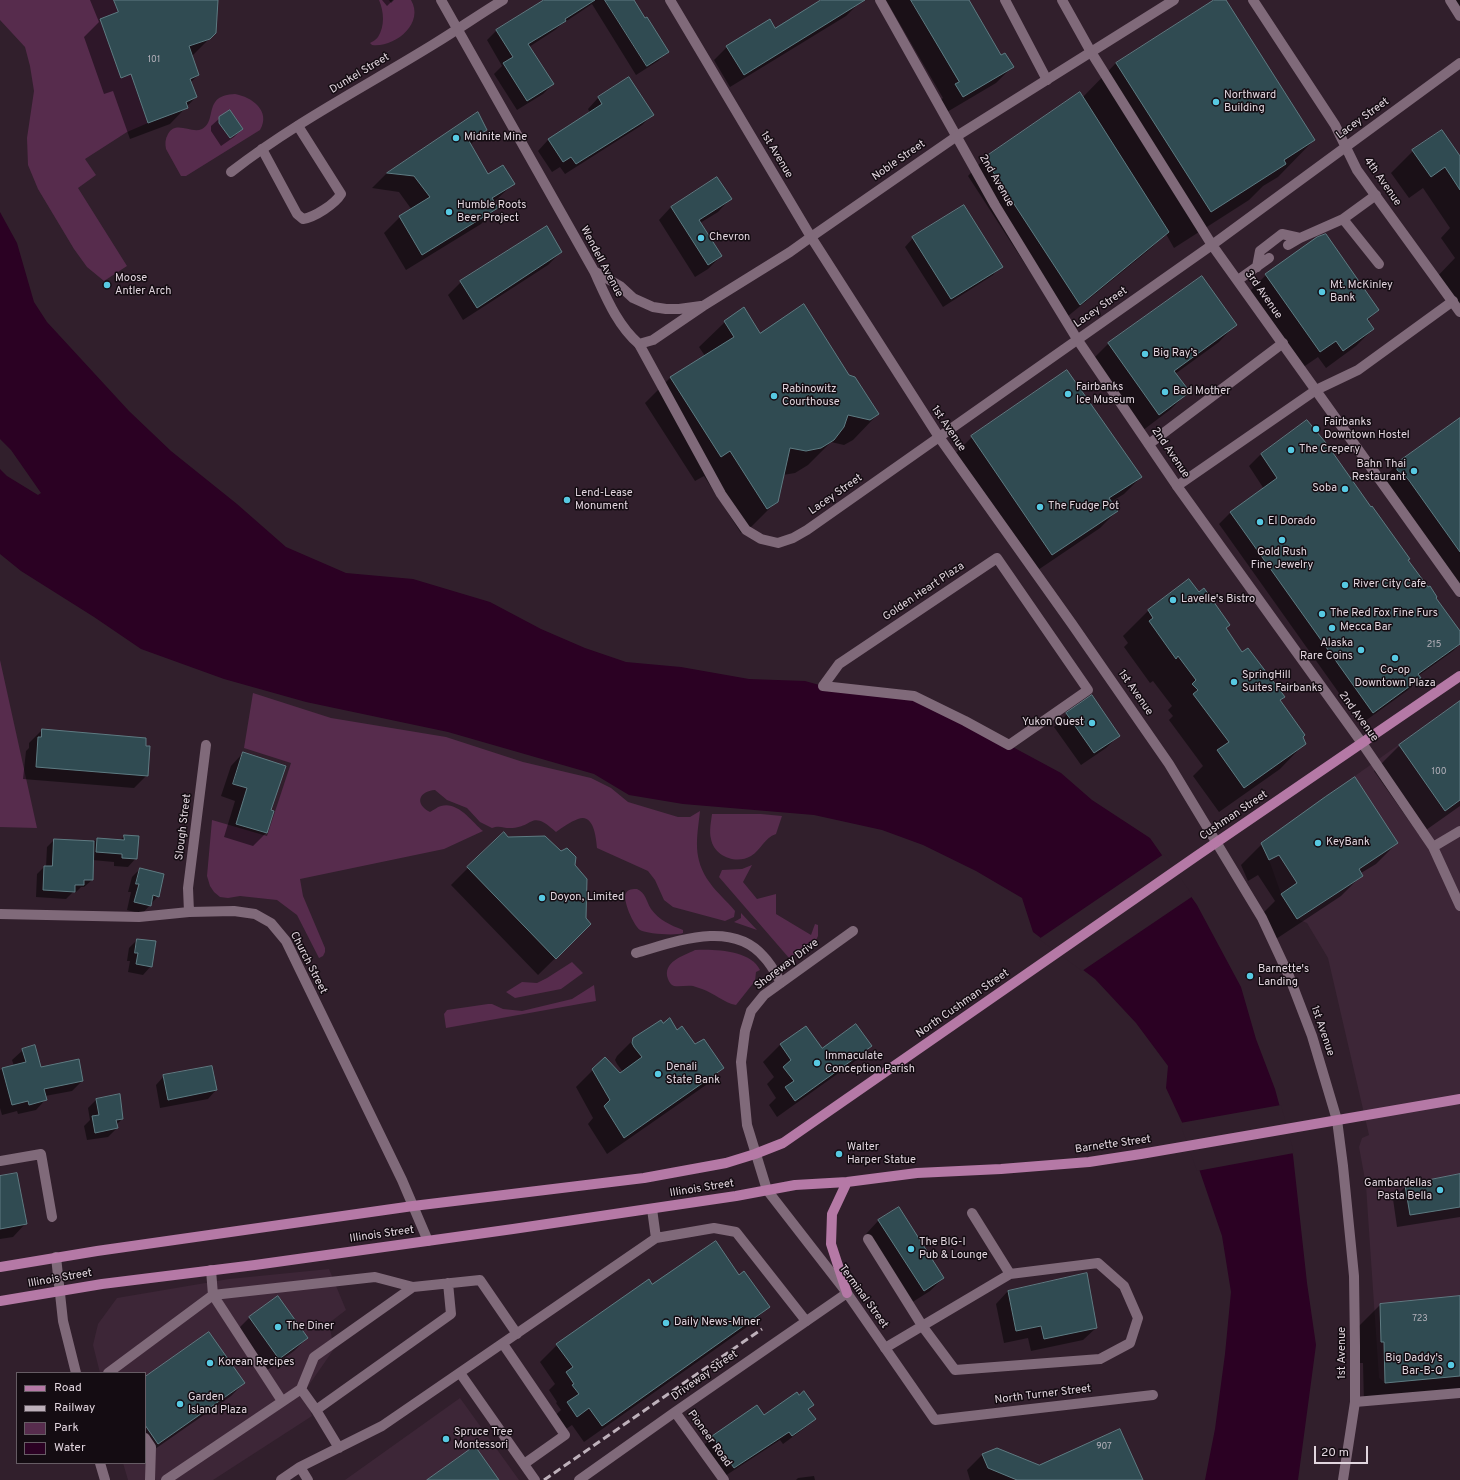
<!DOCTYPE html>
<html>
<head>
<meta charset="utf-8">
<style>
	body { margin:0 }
	#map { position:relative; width:1460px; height:1480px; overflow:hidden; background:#311f2c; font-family:Overpass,sans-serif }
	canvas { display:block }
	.legend { position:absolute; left:16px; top:1372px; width:130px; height:92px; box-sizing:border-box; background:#140c12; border:1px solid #665c64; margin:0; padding:5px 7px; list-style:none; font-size:12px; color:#e1d5de }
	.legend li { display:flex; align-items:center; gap:8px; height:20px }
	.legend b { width:20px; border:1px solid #665c64 }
	.scale { position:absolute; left:1314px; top:1446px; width:54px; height:18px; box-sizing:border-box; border:2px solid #e1d5de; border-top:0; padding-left:5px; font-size:12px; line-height:14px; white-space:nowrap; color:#e1d5de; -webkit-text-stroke:3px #140c12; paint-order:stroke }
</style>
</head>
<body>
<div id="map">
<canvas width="1460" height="1480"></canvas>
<ul class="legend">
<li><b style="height:5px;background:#b579a6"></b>Road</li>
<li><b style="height:5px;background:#beb1bb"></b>Railway</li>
<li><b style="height:11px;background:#572c4d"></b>Park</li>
<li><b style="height:11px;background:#2b0123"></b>Water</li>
</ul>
<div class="scale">20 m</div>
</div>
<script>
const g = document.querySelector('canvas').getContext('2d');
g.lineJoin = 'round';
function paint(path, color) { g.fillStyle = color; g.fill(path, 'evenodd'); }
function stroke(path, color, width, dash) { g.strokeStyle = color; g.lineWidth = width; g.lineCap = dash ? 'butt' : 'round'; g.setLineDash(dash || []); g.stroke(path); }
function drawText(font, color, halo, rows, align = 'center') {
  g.font = font + ' Overpass,sans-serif'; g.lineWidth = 3; g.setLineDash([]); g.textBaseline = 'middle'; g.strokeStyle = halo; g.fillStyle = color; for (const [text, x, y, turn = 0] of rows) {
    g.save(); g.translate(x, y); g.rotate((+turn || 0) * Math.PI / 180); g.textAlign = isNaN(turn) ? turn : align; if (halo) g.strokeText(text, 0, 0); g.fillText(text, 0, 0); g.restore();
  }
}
paint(new Path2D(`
	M1460 701V1376L1385 1383 1379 1378 1368 1216 1366 1185 1359 1147 1362 1138 1369 1135 1328 958 1307 923 1297 919 1281 894 1269 860 1261 843Z
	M329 1269 346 1310 329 1323 334 1349 304 1392 312 1416 213 1480H128L123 1463H145V1373H100L93 1345 98 1324 117 1298 229 1279Z
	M460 1398 519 1480H345Z`), '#3d2637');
paint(new Path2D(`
	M0 0H114L118 12 121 78 133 73 136 83 134 84 148 123 127 132 85 159 96 175 78 188 127 266 104 281 87 267 74 249 38 189 28 165 27 138 34 91 30 66 25 47 0 20Z
	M379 0H389L391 3 394 0H411C425 24 394 48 372 45L370 43C372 42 376 40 378 37 385 26 384 12 379 0Z
	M235 94C252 97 271 111 260 130L186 176H181L166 149C165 144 165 139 168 134 176 120 191 134 202 129 218 121 202 95 235 94Z
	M0 660 37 828 0 827Z
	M253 693 331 718 446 737 523 762 591 778 611 788 628 802 678 817H690L700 811C697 839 692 858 710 883 717 893 727 901 735 911L734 917 725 921 673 907 664 900 655 880 648 871 597 848C596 838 594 813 578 819 570 822 563 827 556 832 530 808 534 828 510 828 503 828 499 825 492 828L480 822 467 808 447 800 435 790C419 791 414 804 430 812 434 810 437 807 441 806 458 801 472 822 483 831L444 849 300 879 303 896 325 948V952L323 956 319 958 297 915 277 900 240 896 228 898 220 897 214 892 210 886 207 876 212 820 267 836 291 763 244 748Z
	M712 814H761L782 816 776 834C764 838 761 850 751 856 736 865 714 856 711 839 709 831 711 822 712 814Z
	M752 865 743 882 757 899 776 894V914L811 935 815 924 818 925V936L815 942 789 958 719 877 722 870 742 869Z
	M637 889C646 893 646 901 651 909 659 920 670 925 683 930V933C676 936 647 934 640 930 634 926 622 900 626 893 628 889 633 889 637 889Z
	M741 913 757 930 734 922 741 918Z
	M695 950C714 949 751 950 760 970L756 972 755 981 736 1005C724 1003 714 993 702 989 699 988 696 987 693 986 687 985 680 987 674 986 671 985 669 982 668 979 662 962 683 956 695 950Z
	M572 962 583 973 561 989 515 998 506 992 522 982 537 983 547 978Z
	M594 985 596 1001 446 1028 444 1014 447 1010 488 1004H492L503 1009 522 1011 572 999Z`), '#572c4d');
paint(new Path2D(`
	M0 212 17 243 34 302 47 322 129 411 171 451 237 504 286 547 346 573 413 579 490 602 541 629 585 648 626 662 681 667 749 679 805 681 823 686 914 696 1009 745 1061 773 1092 800 1150 838 1197 905 1241 987 1256 1039 1275 1089 1293 1155 1307 1283 1316 1345 1298 1480H1205L1215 1429 1225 1354 1231 1292 1222 1236 1186 1131 1166 1088 1168 1066 1136 1023 1095 979 1033 932 1022 898 976 871 923 845 882 830 814 815 683 804 629 795 594 774 448 732 306 702 224 679 141 649 94 617 21 571 0 554V469L7 476 38 495 41 493 11 450 0 439Z`), '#2b0123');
paint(new Path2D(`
	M1164 854 1193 896 1082 971 1039 939Z
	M1281 1105 1294 1153 1197 1171 1180 1123Z`), '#311f2c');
paint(new Path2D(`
	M90 0H217L215 33 192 56 198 75 190 83 196 97 170 124 130 139 113 91 104 94 84 37 99 22Z
	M382 0H393L387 6Z
	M546 0H633L645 20 668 51 658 61 636 75 592 4 562 24 555 30 529 47 553 84 543 94 517 110 494 74 502 66 487 40 496 31Z
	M823 0H857L859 3 846 16 730 87 714 60 727 47 775 29Z
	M886 0H968L1001 57 1012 67 996 83 947 112 940 100 943 98Z
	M1216 0H1225L1314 140 1278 177 1263 186 1249 200 1174 248 1166 234 1150 249 1062 321 968 176 985 158 1082 98 1116 63Z
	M1450 0H1460V17Z
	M629 78 652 115 642 125 565 174 560 167 552 172 538 151 548 140 590 113 588 109 598 98Z
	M477 114 486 129 470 145 487 175 513 184 494 202 497 208 481 224 406 270 384 233 400 217 412 210 399 192 372 188 387 173Z
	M220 118 242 129 234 137 221 146 211 131V126Z
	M1413 151 1460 158V316L1433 281 1455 258 1441 238 1450 228 1423 188 1409 198 1391 173Z
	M730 199 718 212 700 223 721 256 708 269 695 277 659 220 671 207Z
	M913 238 1001 266 993 275 943 307 905 247Z
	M561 252 548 265 463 320 448 295 461 282Z
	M1266 275 1378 310 1367 321 1373 329 1356 346 1326 368 1318 357 1302 368 1249 292Z
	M1201 278 1236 324 1219 342 1175 374 1188 392 1171 409 1142 431 1091 361 1108 344Z
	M725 322 760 334 849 376 878 414 853 440 844 445 831 442 808 465 795 473 783 475 777 501 751 527 741 533 704 476 695 481 645 403 670 378 705 356 699 347Z
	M1067 372 1141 477 1124 494 1111 502 1117 511 1100 528 1035 572 955 454 972 437Z
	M1460 420V598L1441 571 1382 479 1398 464Z
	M1307 421 1460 633V644L1453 651 1418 676 1420 678 1408 690 1361 724 1219 524 1231 512 1264 489 1249 466 1261 454Z
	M1189 580 1198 594 1229 625 1225 629 1242 653 1283 697 1279 701 1305 743 1280 769 1219 812 1193 776 1203 766 1169 720 1173 716 1168 710 1172 706 1153 681 1150 683 1124 647 1128 643 1123 636 1148 611Z
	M1460 702V806L1419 835 1374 771 1400 745Z
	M1067 714 1118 736 1106 748 1081 765 1054 727Z
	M42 730 147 775 134 788 23 779 26 751 29 748V743Z
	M243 753 270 811 273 812 266 833 253 846 224 837 235 801 221 796 231 766Z
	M125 836 136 858 128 867 114 866V862L92 860V880L84 887H81L76 892H73L66 899 36 897 37 874 44 867H46L47 847 54 840 94 842 97 839 120 840Z
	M508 838 574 866 585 919 590 924 538 975 451 885 468 868Z
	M1397 843 1376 864 1361 873 1362 875 1341 896 1276 939 1260 916 1275 901 1258 875 1248 881 1241 865 1262 844Z
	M140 869 158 896 142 914 127 910 131 892H128L132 877Z
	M137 940 151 966 143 975 128 972 130 961H127L129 948Z
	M663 1024 677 1031 723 1068 706 1085 607 1154 588 1124 593 1118 576 1087 593 1070 620 1074 623 1072 617 1064 615 1060 617 1056 634 1039Z
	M780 1045 821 1050 871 1045 854 1062 777 1117 769 1105 776 1098 767 1084 774 1077 763 1062Z
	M23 1050 41 1068 82 1081 72 1091 45 1096 46 1099 36 1110 18 1114 17 1111 2 1115 0 1108V1070L14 1066 12 1060Z
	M212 1067 216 1090 208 1099 160 1108 156 1085 164 1076Z
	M96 1100 122 1119 116 1125 117 1128 108 1137 87 1140 84 1126 90 1120 88 1108Z
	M1460 1175V1217L1397 1227 1393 1199 1406 1186Z
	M0 1177 25 1224 13 1237 0 1239Z
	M898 1209 943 1278 930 1291 911 1303 866 1234 878 1221Z
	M739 1276 768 1307 751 1324 584 1442 572 1425 560 1433 550 1420 561 1410 556 1403 557 1402 549 1390 555 1384 540 1362 557 1345 649 1281 652 1286Z
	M1008 1291 1096 1328 1083 1340 1031 1351 1028 1338 1004 1343 996 1304Z
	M1460 1297V1395L1364 1404 1363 1363H1360L1359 1326 1380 1305Z
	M249 1318 307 1338 294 1351 266 1371 237 1330Z
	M145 1378 244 1383 231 1396 145 1456Z
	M812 1405 808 1409 815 1419 806 1427 783 1444 780 1440 725 1476 704 1445 712 1437 757 1406 764 1417Z
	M982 1455 1039 1466 1142 1480H970L967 1470Z
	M814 1476 815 1480H796L798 1478Z`), '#0007');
const building = new Path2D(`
	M114 0H218L216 33 210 39 189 46 199 75 190 79 197 97 186 102 188 108 148 123 131 74 121 78 100 19 118 12Z
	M544 0H595L565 19 566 21 528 44 554 84 527 101 503 63 513 57 496 30Z
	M605 0H634L645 18 647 17 669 52 647 66Z
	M821 0H865L744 75 726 46 770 19 775 28Z
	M911 0H969L1001 55 1005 53 1014 67 963 97 955 84 959 82Z
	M1214 0H1226L1315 140 1284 160 1286 164 1211 212 1116 63Z
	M629 77 654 115 576 164 571 157 563 162 548 139 602 104 598 97Z
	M1080 92 1169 232 1080 305 984 158Z
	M230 110 243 129 230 138 219 123V117Z
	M478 112 487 130 469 141 488 174 503 165 515 184 492 198 498 208 422 255 399 216 430 197 414 176 387 173Z
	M1442 130 1460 156V190L1445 167 1431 177 1412 150Z
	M717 177 732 199 699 220 722 256 708 265 671 207Z
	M964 205 1003 267 951 299 912 237Z
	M547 226 562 252 477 308 460 281Z
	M1326 234 1379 310 1367 319 1374 329 1343 351 1336 341 1320 352 1265 274 1317 237Z
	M1202 276 1237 325 1174 371 1190 392 1159 415 1108 343Z
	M804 304 849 375 855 377 879 414 870 420 848 415 844 427 834 440 821 448 806 451 790 448 778 502 767 509 730 451 721 457 670 377 734 337 724 321 744 307 760 333Z
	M1067 370 1142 477 1109 498 1118 511 1052 555 971 436Z
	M1460 418V552L1408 479 1397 470V463Z
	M1307 420 1326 443 1371 507 1372 506 1410 559 1408 560 1428 587 1430 586 1437 597 1436 598 1460 631V644L1418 674 1421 678 1373 713 1230 512 1277 478 1261 454Z
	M1189 579 1199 592 1204 588 1230 625 1226 628 1242 652 1248 648 1285 697 1280 700 1305 735 1303 737 1306 744 1244 788 1217 750 1229 742 1193 694 1198 690 1192 684 1196 680 1178 656 1176 659 1149 621 1153 618 1148 610Z
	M1092 695 1120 736 1094 753 1066 713Z
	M1460 701V800L1445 811 1399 745Z
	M42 729 146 738V746H150L148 776 36 767 38 737H41Z
	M243 752 286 766 271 810 274 811 267 833 236 824 247 788 233 784Z
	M1355 777 1398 843 1359 869 1363 876 1297 919 1281 894 1297 883 1279 855 1269 860 1261 843 1325 797Z
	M504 832 508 837 545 836 561 851 567 848 576 857 575 865 587 879 586 918 591 924 556 959 467 867Z
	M124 835 139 836 137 859 122 858V854L96 852 97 838 124 840Z
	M54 839 94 841 93 880H84V885H75V892L43 890 44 866H52Z
	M140 868 164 874 159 897 153 895 151 906 134 902 139 884H136Z
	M137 939 156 941 152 967 136 964 138 953H135Z
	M670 1018 677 1030 682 1026 695 1044 704 1039 724 1068 624 1138 604 1106 610 1100 592 1069 605 1057 620 1073 642 1057 634 1047 632 1043 633 1038 661 1020 663 1023Z
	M856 1024 872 1046 795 1101 785 1087 794 1081 783 1067 791 1060 780 1044 806 1026 822 1048Z
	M35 1045 41 1067 79 1059 83 1081 44 1089 47 1100 29 1105 28 1101 12 1105 2 1068 26 1062 22 1049Z
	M212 1066 217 1090 168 1100 163 1075Z
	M120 1094 123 1119 116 1120 118 1128 95 1133 92 1116 99 1115 96 1099Z
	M17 1173 27 1224 0 1229V1176Z
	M1460 1174V1207L1410 1215 1405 1185Z
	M899 1207 944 1278 924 1291 878 1220Z
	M716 1241 739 1275 744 1271 770 1307 602 1426 589 1408 577 1417 567 1402 579 1394 572 1385 574 1384 566 1372 573 1367 556 1344 649 1279 652 1284Z
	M1087 1273 1097 1328 1044 1339 1041 1326 1016 1331 1008 1291Z
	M278 1296 308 1338 279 1359 249 1317Z
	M1460 1296V1376L1385 1383 1384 1342H1381L1380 1304Z
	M209 1332 245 1383 158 1444 145 1425V1377Z
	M804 1391 814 1405 808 1409 816 1419 792 1436 789 1432 734 1468 712 1436 757 1405 764 1415 797 1392 799 1395Z
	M1120 1429 1143 1480H1017L988 1468 982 1454 997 1448 1039 1465Z
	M475 1446 499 1480H427Z`);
paint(building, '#304b52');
stroke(building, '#5e7b82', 1);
stroke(new Path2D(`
	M1005 0 1047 80
	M262 149 297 214 303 219C315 217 335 204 341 194L298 126
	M1343 219 1379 264
	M1288 245 1300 238 1343 219 1376 195
	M1257 267 1260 251 1282 234 1300 238
	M1238 280 1269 258
	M1149 444 1283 343
	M1177 486 1316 390 1358 370 1453 301
	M0 1161 41 1154 52 1217
	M652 1209 656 1238
	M868 1239 923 1327 955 1370 1100 1359 1130 1343 1138 1318 1124 1286 1098 1263 1010 1274
	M211 1270 213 1295 282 1401
	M503 1344 565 1435 524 1464
	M885 1348 1010 1274 972 1213
	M108 1373 213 1295 375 1277 413 1287 480 1280 517 1334
	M460 1373 535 1480
	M301 1389 316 1410 339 1448
	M316 1410 451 1314 448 1283
	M145 1438 151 1447 150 1480
	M300 1467 308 1480
	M166 1480 301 1389 314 1357 413 1287
	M281 1480 300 1467 382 1426 656 1238 714 1228 736 1232 806 1321`), '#806a7a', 10);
stroke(new Path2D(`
	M997 558 1088 690 1009 745 965 721 914 696 823 686 839 664Z`), '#806a7a', 10);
stroke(new Path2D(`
	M880 0 995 205 1077 339 1177 486 1362 743 1433 847 1460 906
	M1062 0 1091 52 1212 245 1460 592
	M1253 0 1335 125 1357 170 1460 312
	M1450 0 1460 16
	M231 172C294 123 366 86 434 44 457 30 480 14 503 0
	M639 344 721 494 746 530 761 539 778 543 793 538 807 530 1212 245 1460 63
	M1433 847 1460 831
	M189 912 188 888 206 745
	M0 914 139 917 189 912 234 911 255 914 271 923 286 941 402 1180 428 1241
	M853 931 764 995 751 1011 745 1031 741 1062 747 1125 767 1190 847 1293 935 1420 1153 1395
	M636 953C675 942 732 919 764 957 771 964 776 974 781 983
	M1355 1402 1460 1393
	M675 1412 724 1480
	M579 1480 675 1412 847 1293`), '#806a7a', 10);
stroke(new Path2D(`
	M670 0 811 237 957 136 1174 0
	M56 1257 63 1321 76 1373
	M100 1463 105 1480`), '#806a7a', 10);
stroke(new Path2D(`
	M441 0 594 271C606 297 617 325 639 344L653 340 703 306 790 252 811 237 939 437 1072 624 1169 764 1262 918 1289 976 1312 1036 1337 1120 1343 1166 1354 1276 1355 1346V1402L1343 1480
	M594 271 620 286 633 298 653 307 666 309H679L701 306`), '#806a7a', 10);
stroke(new Path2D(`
	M847 1182 832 1214 831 1244 847 1293
	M0 1267 97 1251 413 1206 644 1178 726 1163 755 1154 783 1143 1198 855 1460 676
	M0 1301 102 1284 255 1265 513 1229 736 1196 795 1185 847 1182 917 1173 1001 1169 1089 1162 1141 1154 1460 1099`), '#b579a6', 10);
stroke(new Path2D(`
	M544 1480 762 1329`), '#beb1bb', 3, [8, 4]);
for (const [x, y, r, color] of [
	[1216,102,4,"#57c9e2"],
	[456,138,4,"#57c9e2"],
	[449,212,4,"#57c9e2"],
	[701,238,4,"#57c9e2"],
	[107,285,4,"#57c9e2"],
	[1322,292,4,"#57c9e2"],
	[1145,354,4,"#57c9e2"],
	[1165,392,4,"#57c9e2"],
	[1068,394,4,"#57c9e2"],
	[774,396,4,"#57c9e2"],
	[1316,429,4,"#57c9e2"],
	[1291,450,4,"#57c9e2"],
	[1414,471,4,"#57c9e2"],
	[1345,489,4,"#57c9e2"],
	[567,500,4,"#57c9e2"],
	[1040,507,4,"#57c9e2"],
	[1260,522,4,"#57c9e2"],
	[1282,540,4,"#57c9e2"],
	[1345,585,4,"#57c9e2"],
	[1173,600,4,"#57c9e2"],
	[1322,614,4,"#57c9e2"],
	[1332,628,4,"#57c9e2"],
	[1361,650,4,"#57c9e2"],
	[1395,658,4,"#57c9e2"],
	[1234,682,4,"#57c9e2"],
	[1092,723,4,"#57c9e2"],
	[1318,843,4,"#57c9e2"],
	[542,898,4,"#57c9e2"],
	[1250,976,4,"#57c9e2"],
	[817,1063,4,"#57c9e2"],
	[658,1074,4,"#57c9e2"],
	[839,1154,4,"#57c9e2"],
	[1440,1190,4,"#57c9e2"],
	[911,1249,4,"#57c9e2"],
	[666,1323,4,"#57c9e2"],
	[278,1327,4,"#57c9e2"],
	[210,1363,4,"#57c9e2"],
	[1451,1365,4,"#57c9e2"],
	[180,1404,4,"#57c9e2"],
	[446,1439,4,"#57c9e2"]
]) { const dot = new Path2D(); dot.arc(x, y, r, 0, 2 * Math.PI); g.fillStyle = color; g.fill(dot); stroke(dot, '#140c12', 1.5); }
drawText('9px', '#b5b2bb', null, [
	["101",154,60],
	["215",1434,645],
	["100",1439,772],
	["723",1420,1319],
	["907",1104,1447]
]);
drawText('11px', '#e1d5de', '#140c12', [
	["Dunkel Street",360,74,-31],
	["Lacey Street",1363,119,-36],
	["1st Avenue",776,155,59],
	["Noble Street",899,161,-35],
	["2nd Avenue",996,181,60],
	["4th Avenue",1382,182,55],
	["Wendell Avenue",601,262,62],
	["3rd Avenue",1263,295,55],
	["Lacey Street",1101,308,-35],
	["1st Avenue",948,429,56],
	["2nd Avenue",1170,453,56],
	["Lacey Street",836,495,-35],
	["Golden Heart Plaza",924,592,-34],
	["1st Avenue",1135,693,55],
	["2nd Avenue",1358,717,54],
	["Cushman Street",1234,816,-34],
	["Slough Street",184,827,-83],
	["Church Street",308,963,63],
	["Shoreway Drive",787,965,-37],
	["North Cushman Street",963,1004,-35],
	["1st Avenue",1322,1031,71],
	["Barnette Street",1113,1145,-8],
	["Illinois Street",702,1189,-9],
	["Illinois Street",382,1235,-8],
	["Illinois Street",60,1279,-10],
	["Terminal Street",863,1297,54],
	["1st Avenue",1343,1353,-90],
	["Driveway Street",705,1376,-35],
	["North Turner Street",1043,1395,-7],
	["Pioneer Road",709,1439,54]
]);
drawText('11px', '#e1d5de', '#140c12', [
	["Northward",1224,96],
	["Building",1224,109],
	["Midnite Mine",464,138],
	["Humble Roots",457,206],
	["Beer Project",457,219],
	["Chevron",709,238],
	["Moose",115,279],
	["Antler Arch",115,292],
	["Mt. McKinley",1330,286],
	["Bank",1330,299],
	["Big Ray’s",1153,354],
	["Fairbanks",1076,388],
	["Ice Museum",1076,401],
	["Rabinowitz",782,390],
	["Courthouse",782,403],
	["Bad Mother",1173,392],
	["Fairbanks",1324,423],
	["Downtown Hostel",1324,436],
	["The Crepery",1299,450],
	["Bahn Thai",1406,465,"right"],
	["Restaurant",1406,478,"right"],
	["Soba",1337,489,"right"],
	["Lend-Lease",575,494],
	["Monument",575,507],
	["The Fudge Pot",1048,507],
	["El Dorado",1268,522],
	["Gold Rush",1282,553,"center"],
	["Fine Jewelry",1282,566,"center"],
	["River City Cafe",1353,585],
	["Lavelle's Bistro",1181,600],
	["The Red Fox Fine Furs",1330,614],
	["Mecca Bar",1340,628],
	["Alaska",1353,644,"right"],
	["Rare Coins",1353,657,"right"],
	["Co-op",1395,671,"center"],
	["Downtown Plaza",1395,684,"center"],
	["SpringHill",1242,676],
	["Suites Fairbanks",1242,689],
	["Yukon Quest",1084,723,"right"],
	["KeyBank",1326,843],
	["Doyon, Limited",550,898],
	["Barnette's",1258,970],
	["Landing",1258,983],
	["Immaculate",825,1057],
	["Conception Parish",825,1070],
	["Denali",666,1068],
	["State Bank",666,1081],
	["Walter",847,1148],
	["Harper Statue",847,1161],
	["Gambardellas",1432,1184,"right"],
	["Pasta Bella",1432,1197,"right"],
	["The BIG-I",919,1243],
	["Pub & Lounge",919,1256],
	["Daily News-Miner",674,1323],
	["The Diner",286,1327],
	["Big Daddy's",1443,1359,"right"],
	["Bar-B-Q",1443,1372,"right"],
	["Korean Recipes",218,1363],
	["Garden",188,1398],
	["Island Plaza",188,1411],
	["Spruce Tree",454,1433],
	["Montessori",454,1446]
], 'left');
</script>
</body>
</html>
